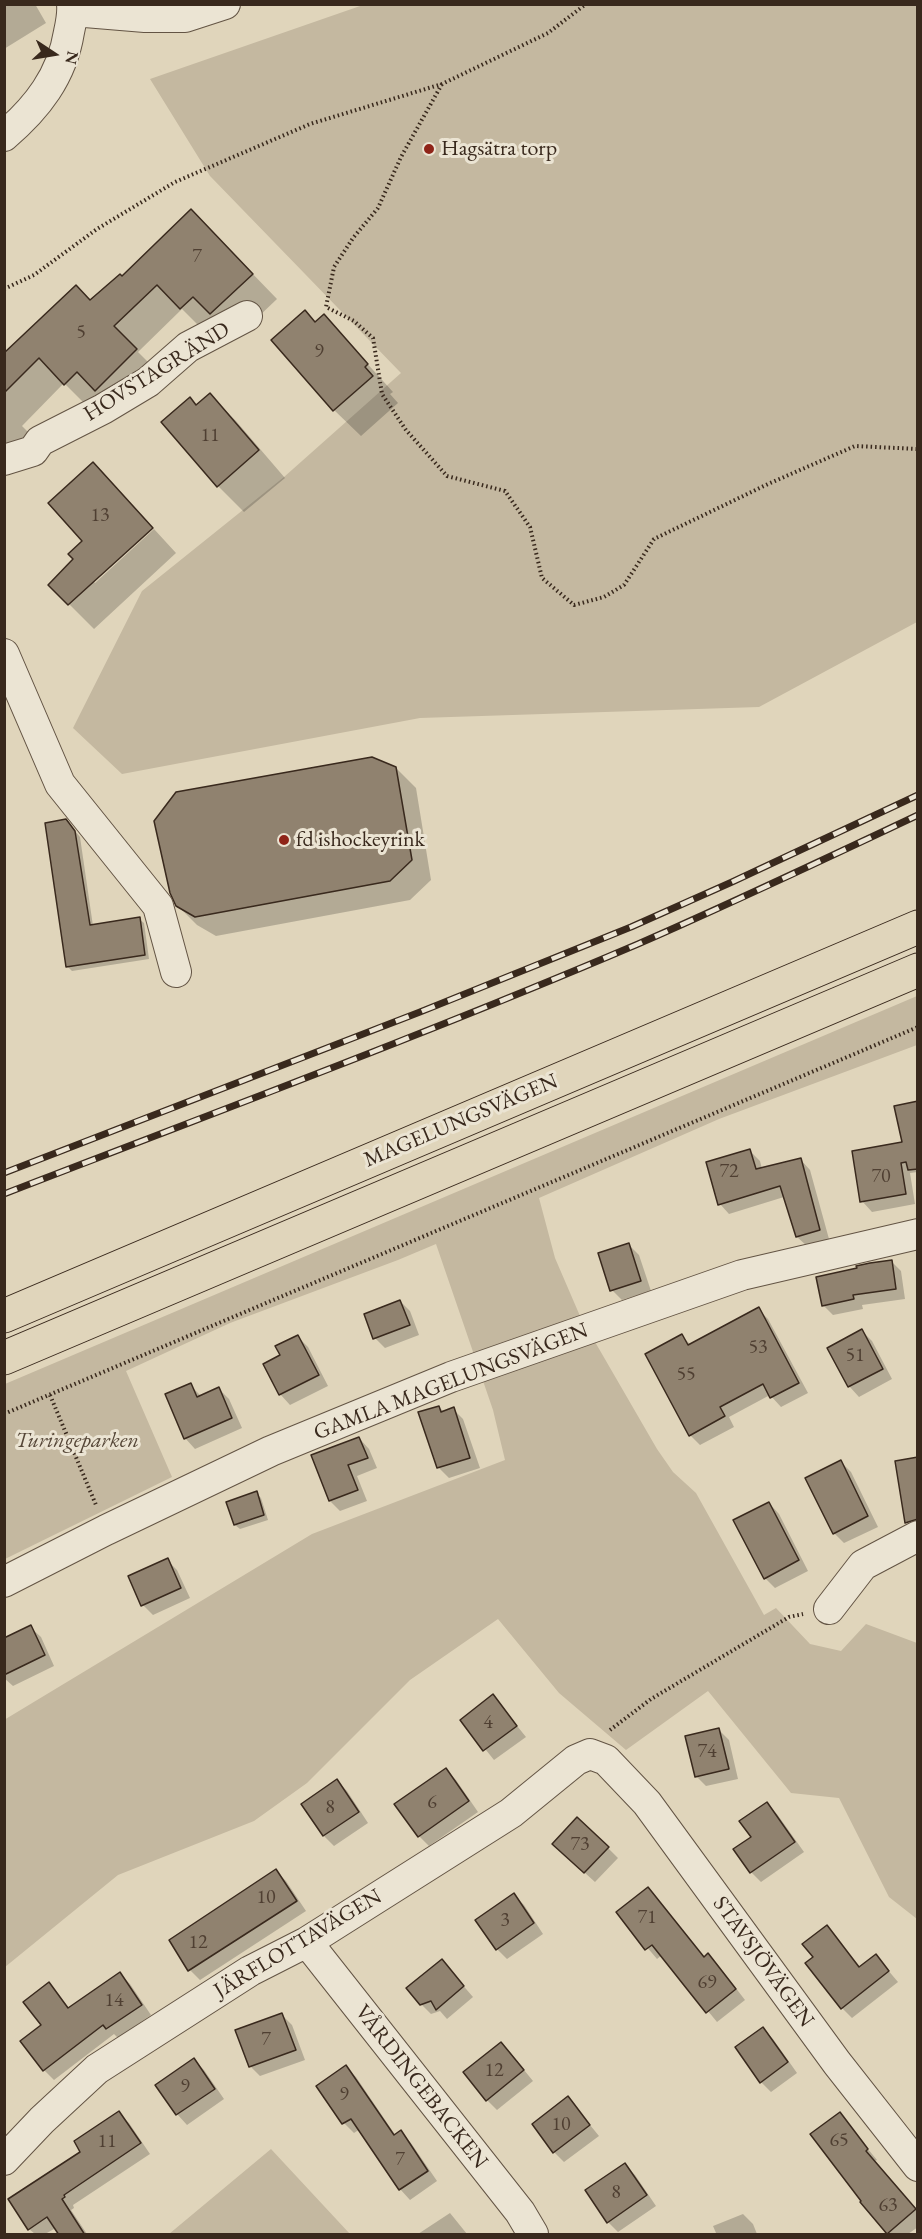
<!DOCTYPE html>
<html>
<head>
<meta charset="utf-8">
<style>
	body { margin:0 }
	#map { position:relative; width:922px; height:2239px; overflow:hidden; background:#e0d5bb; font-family:"EB Garamond",serif }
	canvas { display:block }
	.frame { position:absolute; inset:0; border:6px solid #39291d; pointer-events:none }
	.north { position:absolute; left:24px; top:24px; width:60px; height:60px; -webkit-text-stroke:4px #ebe4d3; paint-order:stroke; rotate:102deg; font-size:16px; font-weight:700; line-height:24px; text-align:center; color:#39291d }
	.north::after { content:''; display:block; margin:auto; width:21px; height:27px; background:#39291d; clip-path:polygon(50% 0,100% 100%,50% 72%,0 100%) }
</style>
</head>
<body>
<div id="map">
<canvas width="922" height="2239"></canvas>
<div class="frame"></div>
<div class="north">N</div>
</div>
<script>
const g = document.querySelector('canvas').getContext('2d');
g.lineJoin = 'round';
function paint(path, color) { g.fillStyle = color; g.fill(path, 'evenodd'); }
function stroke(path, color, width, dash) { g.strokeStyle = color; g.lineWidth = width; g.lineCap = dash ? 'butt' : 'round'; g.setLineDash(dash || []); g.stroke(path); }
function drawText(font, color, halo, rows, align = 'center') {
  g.font = font + ' "EB Garamond",serif'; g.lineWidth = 6; g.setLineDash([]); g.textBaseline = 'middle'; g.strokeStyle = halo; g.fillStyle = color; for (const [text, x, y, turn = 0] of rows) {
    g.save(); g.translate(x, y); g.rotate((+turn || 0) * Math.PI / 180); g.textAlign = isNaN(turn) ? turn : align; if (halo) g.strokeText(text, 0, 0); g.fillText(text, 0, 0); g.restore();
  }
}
paint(new Path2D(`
	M363 5H917V622L759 707 420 718 122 774 73 728 142 591 284 477 401 373 210 176 150 79Z
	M917 996V1045L719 1119 539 1198 555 1258 580 1316 657 1449 673 1472 696 1493 764 1615 776 1608 810 1644 841 1651 866 1624 917 1643V1919L889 1897 839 1798 791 1793 708 1691 626 1750 559 1693 498 1619 410 1680 307 1783 254 1821 118 1875 5 1967 4 1720 312 1534 505 1460 493 1410 436 1244 398 1260 230 1323 126 1371 172 1477 5 1559V1384Z
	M271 2149 350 2234H169Z`), '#c4b8a0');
paint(new Path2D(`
	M4 4H35L46 23 4 49Z
	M216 236 277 299 236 338 206 333 182 309 138 352 161 375 90 409 64 383 22 426 30 434 4 459V352L6 354 90 302 122 278Z
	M324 316 393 392 390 394 398 403 361 436 334 410 273 340 316 323Z
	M210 395 236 421 285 478 244 512 218 486 196 406Z
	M93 464 152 527 93 581 95 583 154 529 176 553 94 629 50 585 75 559 84 541Z
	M396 768 416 788 431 880 410 900 216 936 197 925 177 905Z
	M71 826 80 837 93 926 139 919 144 923 149 959 72 971 67 966Z
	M918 1102V1172L910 1173 915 1204 872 1212 862 1201 904 1143Z
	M750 1151 760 1161 762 1169 801 1160 810 1170 829 1239 807 1246 797 1237 784 1197 729 1214 720 1204Z
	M629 1245 639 1255 651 1291 622 1300 612 1290Z
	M891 1261 901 1271 905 1299 862 1305 863 1309 833 1315 823 1305Z
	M400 1301 410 1311 419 1335 385 1348 375 1338Z
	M758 1309 768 1319 808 1393 781 1407 770 1395 729 1417 734 1427 700 1445 690 1435 682 1336 691 1345Z
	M862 1331 872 1341 892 1379 859 1397 849 1386Z
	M298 1337 308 1347 328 1386 290 1405 280 1394 282 1356Z
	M190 1385 201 1396 219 1389 229 1399 242 1428 195 1449 185 1438 166 1395Z
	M439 1407 444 1412 453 1409 463 1419 480 1468 449 1478 439 1468 420 1413Z
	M359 1438 369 1449 377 1468 357 1476 367 1501 340 1511 330 1501 313 1456Z
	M841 1462 851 1472 878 1527 844 1543 834 1533Z
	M256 1493 261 1498 268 1520 240 1529 235 1525Z
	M769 1503 779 1514 808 1571 775 1588 765 1578Z
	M167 1560 177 1570 190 1598 153 1615 143 1605Z
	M30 1627 41 1637 54 1666 13 1686 4 1678V1640Z
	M493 1696 526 1737 494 1760 462 1720Z
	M719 1730 729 1740 738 1779 706 1786 696 1776Z
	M446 1770 456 1780 478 1812 429 1846 419 1836 396 1804Z
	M337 1781 347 1791 368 1823 334 1846 324 1836 303 1804Z
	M766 1803 777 1814 804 1852 761 1882 751 1872Z
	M608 1848 618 1858 595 1882 564 1854Z
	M276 1871 286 1881 306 1911 200 1980 190 1970Z
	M648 1889 705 1958 708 1955 718 1965 745 2000 717 2022 662 1955 657 1959 618 1913Z
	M514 1895 524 1905 543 1934 507 1959 497 1949Z
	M827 1927 861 1968 876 1956 898 1982 852 2018 842 2008 815 1957Z
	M442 1961 473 1997 447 2019 440 2011 431 2014 421 2004Z
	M120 1974 130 1984 151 2015 118 2038 114 2034 54 2080 44 2070 43 2025 48 1984 70 2009Z
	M282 2015 292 2025 305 2060 260 2076 250 2066Z
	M763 2029 773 2039 797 2073 771 2092 761 2082Z
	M511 2054 533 2081 497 2110 487 2100Z
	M194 2060 204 2070 224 2099 187 2125 177 2114 157 2085Z
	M346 2067 356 2077 396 2136 401 2132 411 2143 437 2181 410 2200 400 2189 360 2129 354 2133 344 2123 322 2091Z
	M568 2098 599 2136 564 2162 554 2152Z
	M119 2113 129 2123 150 2154 73 2205 74 2208 71 2210 87 2234H60L56 2228 45 2234H35L29 2229 82 2152Z
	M839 2114 877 2160 875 2161 918 2211V2227L908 2234H889L862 2202Z
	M625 2165 635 2175 656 2206 618 2232 608 2222Z
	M450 2213 467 2234H418Z
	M743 2214 753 2224 757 2234H712L716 2233 713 2226Z`), '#0003');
const building = new Path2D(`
	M191 209 253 274 210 314 193 297 180 309 157 285 114 326 137 349 95 391 77 372 64 385 39 358 4 393V353L76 285 90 300 120 274 122 276Z
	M305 310 315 322 324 314 368 364 365 367 373 376 333 411 271 340Z
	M210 393 259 450 217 487 161 422 190 397 196 405Z
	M93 462 153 528 68 605 48 585 73 559 68 554 82 541 48 503Z
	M372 757 396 767 412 860 390 881 195 917 176 906 170 893 154 821 176 792Z
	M66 819 75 831 90 925 140 917 145 955 66 967 45 823Z
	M918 1101V1169L908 1170 906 1162 901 1163 906 1194 860 1202 852 1151 902 1142 894 1106Z
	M750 1149 756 1169 801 1158 820 1230 796 1237 780 1186 718 1205 706 1162Z
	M629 1243 641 1281 610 1291 598 1253Z
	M892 1260 896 1289 853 1295 854 1299 822 1306 816 1277 857 1268 856 1266 870 1263Z
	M400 1300 410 1325 373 1339 364 1314Z
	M759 1307 799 1383 770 1398 763 1384 720 1407 725 1416 689 1436 645 1354 682 1334 688 1345Z
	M862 1329 883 1369 848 1387 827 1348Z
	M298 1335 319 1375 279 1395 263 1364 280 1355 275 1346Z
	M191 1383 197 1397 219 1387 232 1418 184 1439 165 1394Z
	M439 1406 441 1412 454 1407 470 1458 437 1468 418 1412Z
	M359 1437 368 1458 348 1465 358 1490 329 1501 311 1455Z
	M918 1457V1519L905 1523 895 1461Z
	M841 1460 868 1516 833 1534 805 1478Z
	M257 1491 264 1515 234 1525 226 1502Z
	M769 1502 799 1560 764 1579 733 1520Z
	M168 1558 181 1588 141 1606 128 1576Z
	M31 1625 45 1655 4 1675V1638Z
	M493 1694 517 1726 483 1751 460 1720Z
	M719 1728 729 1769 695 1777 685 1736Z
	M446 1768 469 1801 418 1837 394 1804Z
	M337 1779 359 1812 323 1836 301 1804Z
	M767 1802 795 1842 750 1873 733 1849 751 1837 739 1821Z
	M577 1817 609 1847 584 1873 552 1844Z
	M276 1869 297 1901 188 1971 169 1940Z
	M648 1887 704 1957 708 1953 736 1989 706 2013 652 1945 645 1950 616 1912Z
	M514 1893 534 1923 496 1950 475 1920Z
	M827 1925 859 1967 876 1954 889 1971 841 2009 805 1963 813 1957 802 1944Z
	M442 1959 464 1986 436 2010 431 2001 420 2005 406 1988Z
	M120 1972 142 2005 106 2029 103 2025 43 2071 20 2041 41 2025 23 2002 49 1982 68 2008Z
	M282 2013 296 2050 249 2067 235 2030Z
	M763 2027 788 2062 760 2083 735 2047Z
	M501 2042 524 2070 486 2101 463 2072Z
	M194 2058 215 2089 176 2115 155 2085Z
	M346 2065 394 2135 401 2130 428 2171 399 2190 351 2119 342 2124 316 2086Z
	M568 2096 590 2125 553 2153 532 2124Z
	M119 2111 141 2143 64 2195 65 2197 62 2199 85 2235H59L47 2217 28 2230 8 2199 80 2152 74 2141Z
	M840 2112 868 2149 866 2151 916 2209 887 2234 860 2202 861 2201 810 2134Z
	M625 2163 647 2195 607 2223 585 2190Z`);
paint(building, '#90826f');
stroke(building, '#39291d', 1.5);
const minor = new Path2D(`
	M73 11 145 17H185L225 4
	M4 136C37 108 62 76 69 32 71 23 73 14 72 4
	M4 460 33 451 40 441 103 409 148 382 188 347 247 316
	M4 654 60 784 158 906 176 972
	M4 1582 106 1530 271 1451 451 1377 742 1275 918 1234
	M829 1609 863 1565 918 1536
	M307 1942 520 2212 533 2234
	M4 2160 42 2120 97 2069 250 1971 307 1942 511 1813 576 1760 590 1754 606 1760 647 1803 837 2063 918 2166`);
const major = new Path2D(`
	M4 1316 918 927
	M4 1358 918 970`);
stroke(minor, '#635444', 32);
stroke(major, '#39291d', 35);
stroke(new Path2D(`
	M442 84 401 157 378 208 353 238 334 267 326 307 354 321 373 338 382 394 406 430 447 476 505 491 530 527 542 578 574 605 604 597 624 585 654 539 768 484 855 446 918 449
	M4 289 34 275 97 229 175 182 310 124 442 84 548 33 586 4
	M50 1395 96 1505
	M4 1414 918 1027
	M610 1730 651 1699 789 1617 803 1614`), '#39291d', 4, [1.5, 3]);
stroke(minor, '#ebe4d3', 30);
stroke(major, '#e0d5bb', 33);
const rail = new Path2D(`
	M4 1173 420 1012 631 927 732 882 918 795
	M4 1194C216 1112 429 1033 638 944 732 903 825 859 918 815`);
stroke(rail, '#39291d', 7);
stroke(rail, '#ebe4d3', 4.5, [14]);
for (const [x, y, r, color] of [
	[429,149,6,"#8f2418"],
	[284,840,6,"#8f2418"]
]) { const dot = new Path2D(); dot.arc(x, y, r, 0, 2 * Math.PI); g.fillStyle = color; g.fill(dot); stroke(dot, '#ebe4d3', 2); }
drawText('20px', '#4f3f32', null, [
	["7",197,257],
	["5",81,333],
	["9",319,352],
	["11",210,436],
	["13",100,516],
	["72",729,1172],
	["70",881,1177],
	["53",758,1348],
	["51",855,1356],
	["55",686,1375],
	["4",488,1723],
	["74",707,1752],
	["6",432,1803],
	["8",330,1808],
	["73",580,1845],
	["10",266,1898],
	["71",647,1918],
	["3",505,1921],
	["12",198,1943],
	["69",707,1983],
	["14",114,2001],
	["7",266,2040],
	["12",494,2071],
	["9",185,2087],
	["9",344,2095],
	["10",561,2125],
	["65",839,2141],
	["11",107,2142],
	["7",400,2160],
	["8",616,2193],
	["63",888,2206]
]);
drawText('22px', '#39291d', '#ebe4d3', [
	["Hagsätra torp",441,149],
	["fd ishockeyrink",296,840]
], 'left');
drawText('22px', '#39291d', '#ebe4d3', [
	["HOVSTAGRÄND",157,372,-32],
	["MAGELUNGSVÄGEN",461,1121,-23],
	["GAMLA MAGELUNGSVÄGEN",451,1382,-21],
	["JÄRFLOTTAVÄGEN",298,1944,-31],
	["STAVSJÖVÄGEN",763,1962,54],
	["VÅRDINGEBACKEN",421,2087,52]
]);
drawText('italic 22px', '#554637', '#ebe4d3', [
	["Turingeparken",77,1441]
]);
</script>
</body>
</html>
